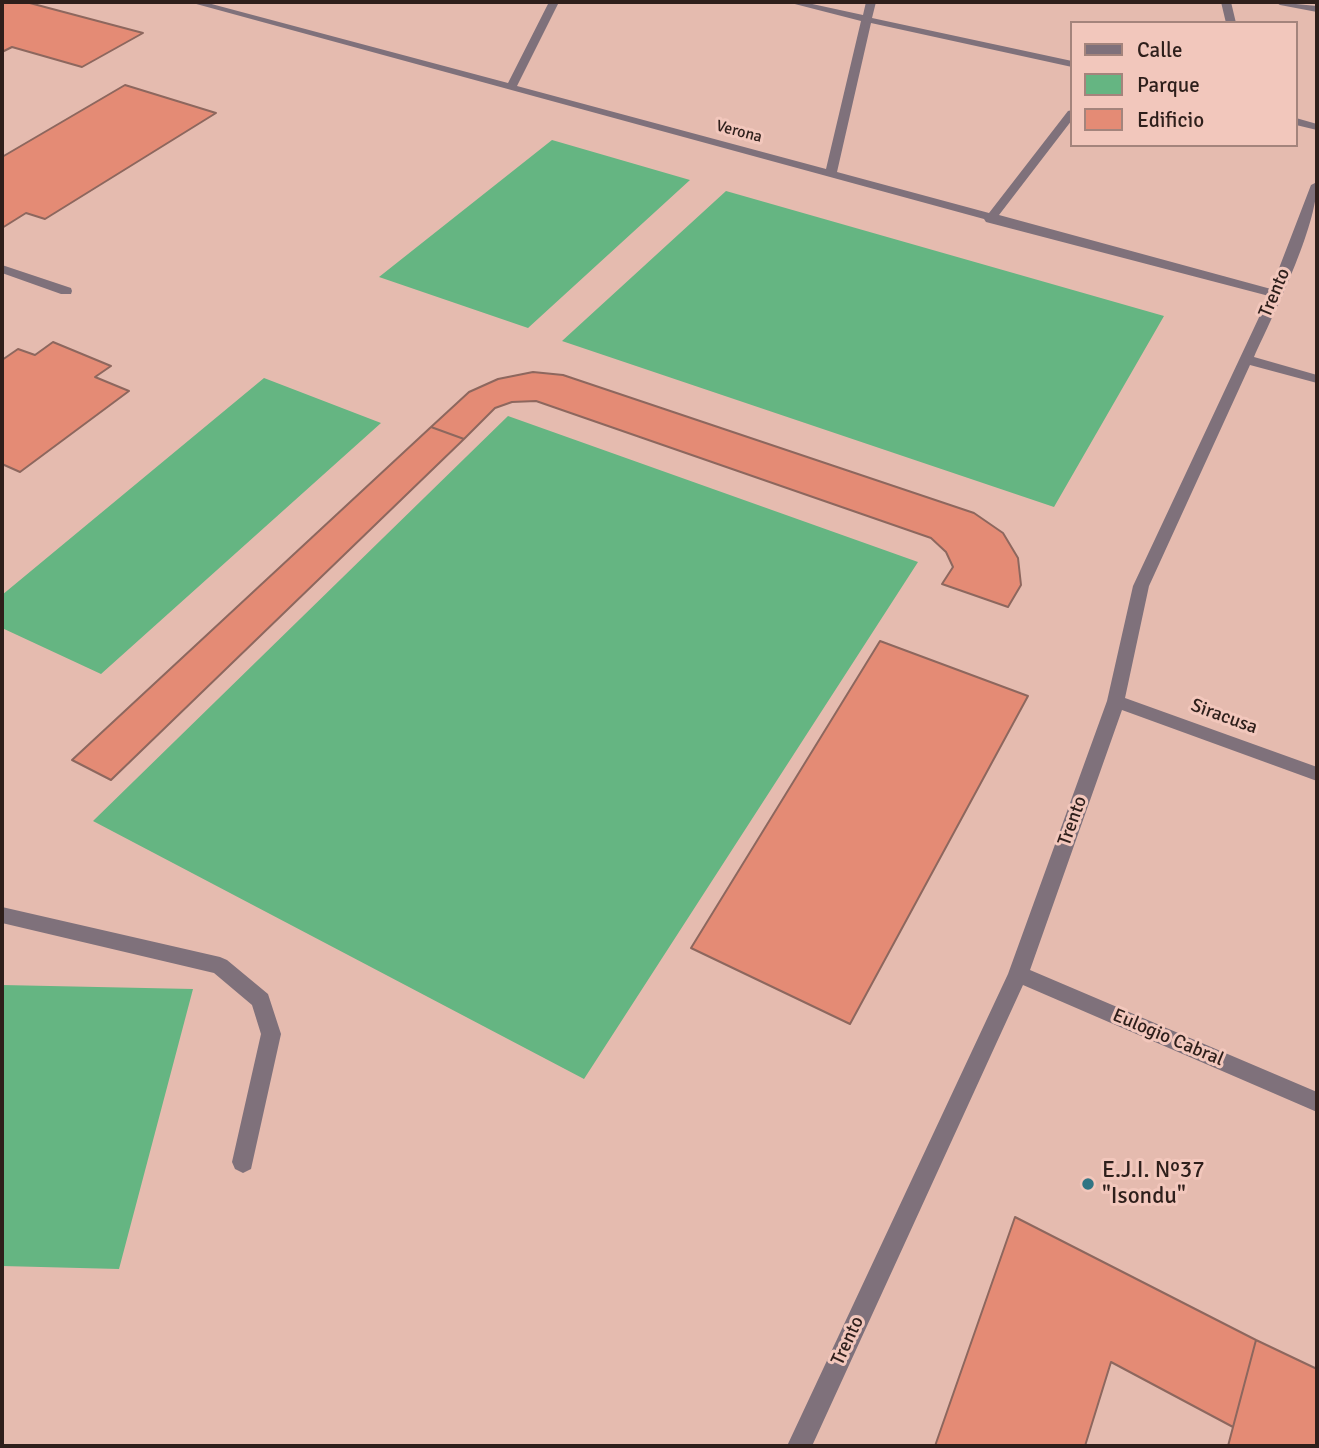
<!DOCTYPE html>
<html>
<head>
<meta charset="utf-8">
<style>
	body { margin:0 }
	#map { position:relative; width:1319px; height:1448px; overflow:hidden; background:#e5bbaf; font-family:Signika,sans-serif }
	canvas { display:block }
	.frame { position:absolute; inset:0; border:4px solid #2e1f1b; pointer-events:none }
	.legend { position:absolute; left:1070px; top:21px; width:228px; height:126px; box-sizing:border-box; background:#f2c7bc; border:2px solid #a4847c; margin:0; padding:9px 12px; list-style:none; font-size:21px; color:#2e1f1b }
	.legend li { display:flex; align-items:center; gap:14px; height:35px }
	.legend b { width:35px; border:2px solid #a4847c }
</style>
</head>
<body>
<div id="map">
<canvas width="1319" height="1448"></canvas>
<div class="frame"></div>
<ul class="legend">
<li><b style="height:9px;background:#7f717b"></b>Calle</li>
<li><b style="height:19px;background:#65b582"></b>Parque</li>
<li><b style="height:19px;background:#e48b75"></b>Edificio</li>
</ul>
</div>
<script>
const g = document.querySelector('canvas').getContext('2d');
g.lineJoin = 'round';
function paint(path, color) { g.fillStyle = color; g.fill(path, 'evenodd'); }
function stroke(path, color, width, dash) { g.strokeStyle = color; g.lineWidth = width; g.lineCap = dash ? 'butt' : 'round'; g.setLineDash(dash || []); g.stroke(path); }
function drawText(font, color, halo, rows, align = 'center') {
  g.font = font + ' Signika,sans-serif'; g.lineWidth = 6; g.setLineDash([]); g.textBaseline = 'middle'; g.strokeStyle = halo; g.fillStyle = color; for (const [text, x, y, turn = 0] of rows) {
    g.save(); g.translate(x, y); g.rotate((+turn || 0) * Math.PI / 180); g.textAlign = isNaN(turn) ? turn : align; if (halo) g.strokeText(text, 0, 0); g.fillText(text, 0, 0); g.restore();
  }
}
paint(new Path2D(`
	M552 140 690 180 528 328 379 277Z
	M726 191 1164 316 1054 507 562 341Z
	M264 378 381 423 101 674 2 628V595Z
	M508 416 918 562 584 1079 93 821Z
	M2 985 193 989 119 1269 2 1266Z`), '#65b582');
const building = new Path2D(`
	M2 2H26L143 33 82 67 12 47 2 52Z
	M125 85 216 113 45 219 26 213 2 228V157Z
	M53 342 111 366 95 377 129 391 20 472 2 464V360L18 349 35 355Z
	M533 372 563 375 974 513 1003 533 1018 558 1021 585 1008 607 942 584 953 567 946 552 931 538 536 401 512 402 495 408 464 439 431 427 469 392 498 379Z
	M431 427 464 439 111 780 72 760Z
	M880 641 1028 696 850 1024 691 948Z
	M1015 1217 1256 1340 1233 1427 1111 1362 1085 1446H935Z
	M1256 1340 1317 1369V1446H1228Z`);
paint(building, '#e48b75');
stroke(building, '#8d675e', 2);
paint(new Path2D(`
	M189 2H204L508 83 549 2H559L517 86 826 169 861 21 787 2H803L863 15 866 2H876L872 18 1072 61V67L871 23 837 172 989 213 1068 111 1072 110V120L999 215 1271 289 1311 185 1317 182C1317 228 1274 313 1254 357L1317 375V383L1250 365 1149 586 1125 698 1317 767V781L1122 710 1030 970 1317 1092V1112L1023 985 812 1446H787L1008 974 1107 701 1133 586 1269 296 986 222 984 219Z
	M1221 2H1231L1236 23H1226Z
	M1275 2 1317 6V12L1280 5Z
	M1296 118 1317 124V130L1296 125Z
	M2 265 71 288 72 291 71 294H61L2 273Z
	M2 907 220 957 227 960 268 994 281 1034 251 1169 243 1173 235 1169 232 1162 261 1034 252 1005 214 973 2 923Z`), '#7f717b');
for (const [x, y, r, color] of [
	[1088,1184,7,"#317584"]
]) { const dot = new Path2D(); dot.arc(x, y, r, 0, 2 * Math.PI); g.fillStyle = color; g.fill(dot); stroke(dot, '#f2c7bc', 2.5); }
drawText('16px', '#2e1f1b', '#f2c7bc', [
	["Verona",739,132,15]
]);
drawText('19px', '#2e1f1b', '#f2c7bc', [
	["Trento",1275,293,-67],
	["Siracusa",1224,717,20],
	["Trento",1073,821,-70],
	["Eulogio Cabral",1168,1038,23],
	["Trento",848,1341,-65]
]);
drawText('23px', '#2e1f1b', '#f2c7bc', [
	["E.J.I. Nº37",1102,1171],
	["\"Isondu\"",1102,1197]
], 'left');
</script>
</body>
</html>
